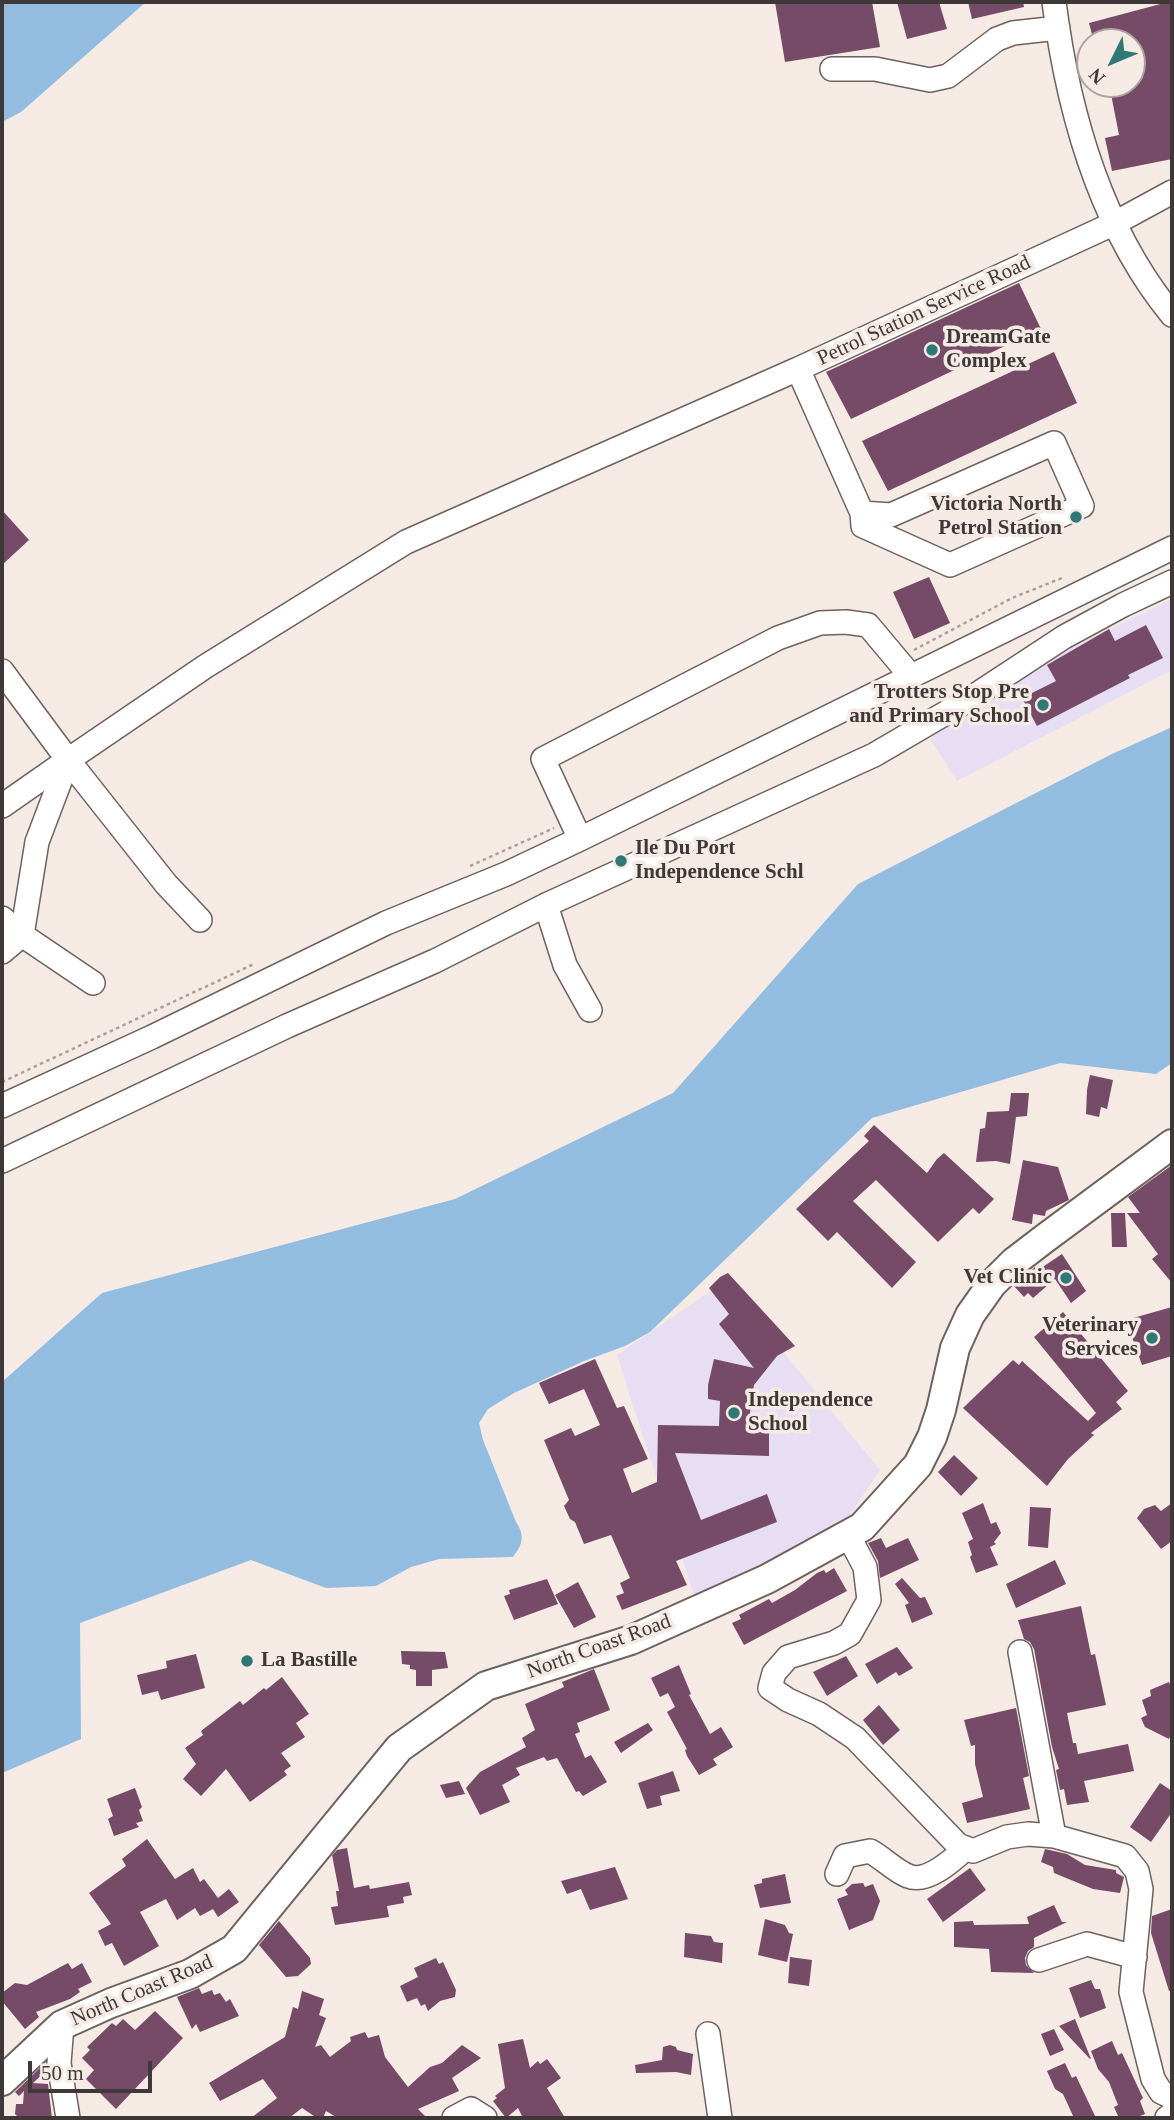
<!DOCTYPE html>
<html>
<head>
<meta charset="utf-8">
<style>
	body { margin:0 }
	#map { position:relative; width:1174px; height:2120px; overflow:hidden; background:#f6eae5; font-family:Georgia,serif }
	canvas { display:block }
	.frame { position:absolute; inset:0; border:4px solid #3e3938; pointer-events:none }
	.north { position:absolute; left:1076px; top:28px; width:70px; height:70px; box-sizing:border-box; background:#f6eae5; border:2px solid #aca3a0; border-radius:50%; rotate:227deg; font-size:19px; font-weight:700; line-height:28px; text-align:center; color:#3e3938 }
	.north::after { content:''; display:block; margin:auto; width:24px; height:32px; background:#2f7876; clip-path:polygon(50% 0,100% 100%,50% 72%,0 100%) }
	.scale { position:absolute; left:28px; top:2061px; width:124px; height:32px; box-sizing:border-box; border:4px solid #3e3938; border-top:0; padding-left:9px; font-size:21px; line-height:24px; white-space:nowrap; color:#3e3938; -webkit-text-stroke:5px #f6eae5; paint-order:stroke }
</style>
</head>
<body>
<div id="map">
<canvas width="1174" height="2120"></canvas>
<div class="frame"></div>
<div class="north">N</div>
<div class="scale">50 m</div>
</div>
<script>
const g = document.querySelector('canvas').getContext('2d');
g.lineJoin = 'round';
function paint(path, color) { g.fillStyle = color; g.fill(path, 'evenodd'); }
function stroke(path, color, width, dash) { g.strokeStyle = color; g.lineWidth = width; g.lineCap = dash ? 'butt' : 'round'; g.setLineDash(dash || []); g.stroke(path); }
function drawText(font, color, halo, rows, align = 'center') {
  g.font = font + ' Georgia,serif'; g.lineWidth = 7; g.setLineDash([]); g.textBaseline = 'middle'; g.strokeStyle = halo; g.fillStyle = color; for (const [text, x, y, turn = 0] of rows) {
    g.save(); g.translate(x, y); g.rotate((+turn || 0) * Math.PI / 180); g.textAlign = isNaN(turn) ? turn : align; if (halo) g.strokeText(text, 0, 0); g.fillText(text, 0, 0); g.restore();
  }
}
paint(new Path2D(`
	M1172 599V670L957 781 930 739 1046 661Z
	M725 1281 880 1470 840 1530 695 1598 617 1355Z`), '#e8def3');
paint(new Path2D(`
	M2 2H146L21 112 2 122Z
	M1172 727V1063L1156 1074 1060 1063 872 1118 650 1332 625 1346 584 1361 514 1393 488 1409 479 1423 483 1440 516 1522C525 1536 523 1544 513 1557L439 1559 411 1567 376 1586 326 1588 251 1560 80 1623 81 1739 2 1773V1382L102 1293 455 1199 673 1093 858 884 1112 754Z`), '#92bce0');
paint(new Path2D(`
	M775 2H872L880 47 785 62Z
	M897 2H939L947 29 907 39Z
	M968 2H1023L1024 7 972 19Z
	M1168 2H1172V159L1112 171 1105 138 1119 135 1109 84H1132V42H1094L1089 23Z
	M1019 283 1041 329 851 419 826 372Z
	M1054 352 1077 403 888 491 862 441Z
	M2 510 29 540 2 565Z
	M929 577 950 623 914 639 893 592Z
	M1146 625 1163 658 1128 675 1130 678 1037 726 1022 698 1056 681 1047 665 1109 629 1115 641Z
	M1090 1075 1113 1080 1107 1109 1101 1107 1099 1117 1086 1114 1087 1090Z
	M1011 1093H1029L1027 1116 1016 1117 1010 1164 996 1161 976 1162 980 1129 985 1128 987 1112 1009 1111Z
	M874 1125 927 1173 937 1159 944 1153 994 1199 979 1214 973 1208 938 1242 876 1180 853 1201 916 1262 892 1288 837 1232 828 1241 796 1209 869 1141 864 1136Z
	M1023 1160 1058 1167 1069 1200 1046 1211 1045 1216 1033 1214 1032 1224 1012 1220Z
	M1172 1165V1283L1152 1259 1158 1254 1127 1213H1140L1128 1197Z
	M1111 1213H1125L1127 1247H1112Z
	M1062 1254 1086 1291 1071 1303 1055 1279 1033 1298 1028 1293 1024 1297 1014 1286 1035 1267 1038 1270Z
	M728 1273 795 1346 777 1356 754 1385 748 1427 769 1428V1456L675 1453 701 1520 767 1494 777 1522 676 1561 687 1585 622 1610 616 1596 624 1593 620 1583 630 1578 611 1535 584 1544 575 1522 570 1519 564 1506 569 1500 544 1440 571 1428 575 1436 600 1425 584 1389 549 1404 539 1383 595 1359 617 1408 624 1406 648 1459 623 1469 632 1493 657 1482 658 1425 719 1426 720 1401 708 1399V1385L714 1359 754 1368 719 1324 729 1314 709 1288 720 1277Z
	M1172 1307V1356L1142 1365 1126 1320Z
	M1063 1312 1128 1391 1116 1402 1122 1409 1091 1433 1094 1435 1068 1459 1047 1486 963 1408 1013 1360 1019 1365 1022 1361 1088 1421 1096 1413 1034 1337Z
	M954 1455 978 1478 961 1496 938 1472Z
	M983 1503 991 1524 996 1522 1001 1533 994 1542 996 1544 990 1547 998 1565 976 1573 970 1557 972 1555 968 1542 973 1539 962 1513Z
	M1172 1503V1541L1161 1549 1137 1518 1144 1509 1155 1505 1161 1511Z
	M1030 1507 1051 1508 1048 1548 1028 1546Z
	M881 1538 886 1548 908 1538 919 1560 880 1578 878 1561 868 1543Z
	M1055 1560 1066 1584 1016 1608 1006 1584Z
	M834 1568 847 1591 744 1645 732 1623 741 1619 739 1615 769 1599 772 1603 795 1590 817 1573 824 1570 826 1573Z
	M902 1578 920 1598 925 1597 933 1614 912 1623 905 1605 909 1603 895 1584Z
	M547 1579 558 1604 514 1620 504 1596 510 1594 509 1590Z
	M578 1582 596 1617 574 1628 555 1595Z
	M1081 1606 1091 1655 1095 1654 1106 1705 1067 1713 1073 1743H1076L1078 1754 1128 1744 1134 1771 1084 1781 1089 1802 1067 1805 1064 1789 1060 1790 1056 1770 1059 1769 1052 1747 1034 1649 1030 1642 1024 1639 1018 1620Z
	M897 1647 913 1668 899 1676 896 1672 877 1684 865 1664Z
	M401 1651 445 1652 448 1668 432 1670V1686H416V1670L410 1669V1665L402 1664Z
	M196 1654 205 1688 161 1700 158 1691 142 1695 137 1675 167 1668 166 1661Z
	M846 1656 858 1676 827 1696 813 1672Z
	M679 1665 691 1694 689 1695 710 1734 721 1727 733 1747 713 1759 717 1765 699 1775 687 1756 685 1750 687 1749 667 1712 675 1707 668 1693 660 1697 651 1678Z
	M594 1669 610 1710 577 1723 580 1732 575 1734 585 1758 591 1755 607 1782 583 1796 579 1791 576 1792 557 1758 547 1761 544 1757 516 1768 520 1775 502 1785 510 1802 480 1815 466 1788 480 1772 526 1747 522 1738 535 1730 525 1704 564 1687 562 1682Z
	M282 1677 309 1714 296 1723 305 1737 281 1753 291 1766 284 1771 287 1775 250 1802 226 1769 201 1796 183 1779 196 1764 185 1748 203 1735 201 1731 240 1701 243 1705 264 1688 266 1690Z
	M1169 1682 1172 1690V1732L1169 1739 1145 1727 1141 1718 1147 1715 1142 1700 1151 1696 1150 1690Z
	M879 1705 900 1730 883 1745 863 1720Z
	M1016 1708 1029 1776 1023 1778 1030 1809 967 1823 962 1803 983 1797 975 1764V1745L971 1746 964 1720Z
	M648 1723 653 1730 621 1753 614 1742Z
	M673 1771 680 1791 660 1796 662 1805 647 1809 638 1783Z
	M459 1781 465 1794 446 1798 440 1785Z
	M1160 1783 1172 1791V1812L1151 1842 1130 1827Z
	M135 1788 142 1807 139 1810 143 1821 136 1823 139 1827 114 1836 108 1819 113 1816 107 1799Z
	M147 1839 175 1879 193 1868 200 1882 204 1879 218 1898 229 1889 239 1902 218 1917 213 1909 200 1916 195 1908 177 1920 166 1899 140 1912 159 1946 124 1966 112 1943 105 1946 98 1931 111 1924 89 1893 126 1866 122 1859Z
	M347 1848 354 1888 369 1885 370 1889 409 1882 412 1895 403 1897 404 1903 387 1906 389 1917 335 1925 331 1907 338 1906 336 1891H339L332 1855 337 1850Z
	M1045 1849 1067 1854 1085 1865 1116 1870V1873L1124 1877 1120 1893 1093 1889 1054 1873 1053 1867 1041 1862Z
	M615 1867 628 1899 590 1910 581 1889 567 1894 561 1881Z
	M970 1868 986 1890 943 1922 927 1899Z
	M785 1874 791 1903 760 1908 754 1885 762 1883V1879Z
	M863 1883 865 1887 873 1884 880 1901 873 1920 849 1930 837 1899 848 1895 845 1890 852 1884Z
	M1054 1905 1062 1922H1067L1034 1938V1947L1028 1951 1025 1958 1026 1965 1034 1973 991 1972 989 1949 954 1947V1922L973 1921 974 1925 1029 1924 1027 1917Z
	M1172 1909V1991H1169L1151 1933 1152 1916Z
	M765 1919 785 1925 789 1933 793 1934 787 1962 758 1955Z
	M279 1921 310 1958 311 1964 298 1976 286 1977 259 1945Z
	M685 1933 711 1936 714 1942 723 1943 722 1963 684 1957Z
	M790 1957 812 1960 809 1986 788 1983Z
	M436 1958 439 1964 443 1962 456 1990 455 1997 440 2001 428 2011 425 2004 421 2006 417 1998 407 2002 400 1986 418 1977 414 1968Z
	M68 1963 72 1969 82 1963 92 1982 78 1989 80 1992 70 1999 36 2012 39 2017 25 2029 2 2001V1993L15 1983 27 1985Z
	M1091 1980 1095 1989H1100L1106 2008 1080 2018 1069 1988Z
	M199 1988 202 1994 212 1990 214 1995 220 1993 226 2002 230 1999 239 2016 200 2032 196 2024 192 2029 177 1997Z
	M302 1991 324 1999 319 2015 326 2018 315 2047 321 2045 330 2057 351 2041 350 2037 365 2032 368 2038 379 2035 385 2057 408 2087 430 2067 442 2063 462 2045 481 2058 452 2078 459 2091 418 2109 427 2118H338L326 2111 323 2118H317L302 2108 289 2118H251L277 2098 263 2079 220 2101 209 2083 285 2037 293 2007 298 2009Z
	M155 2011 183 2038 116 2109 86 2079 94 2070 82 2058 90 2050 87 2047 112 2023 116 2026 123 2019 135 2030Z
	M1075 2019 1091 2059H1090L1059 2026Z
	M1054 2029 1064 2050 1050 2056 1041 2034Z
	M523 2039 530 2068 538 2061 540 2064 547 2059 561 2078 547 2088 565 2118H523L518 2108 506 2118 493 2101 497 2098 495 2096 505 2088 498 2044Z
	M1112 2041 1118 2055 1122 2053 1143 2098 1140 2101 1145 2114 1135 2118H1119L1114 2107 1118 2105 1109 2082 1098 2069 1091 2051Z
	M670 2045 676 2047 677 2050 693 2054 691 2075 676 2072 636 2073 635 2065 662 2060 663 2047Z
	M1065 2063 1072 2078 1076 2076 1096 2118H1074L1063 2094 1055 2089 1047 2071Z
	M44 2064 46 2071 33 2083 48 2084 52 2118H19L15 2114 16 2104H23L24 2091 19 2096 15 2092Z`), '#754b67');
const minor = new Path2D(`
	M1054 2C1068 112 1101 228 1172 315
	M832 69H875L930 80 948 76 997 39 1013 33 1058 28
	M862 513 863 526 950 565 1082 506 1054 443 891 515 862 513 798 369 1115 223 1172 192
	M2 671 68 760 37 842 22 935 93 983
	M2 806 68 760
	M580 839 543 759 778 638 820 623 846 622 868 625 910 675
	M546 905 565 965 590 1010
	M2 918 22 935 2 952
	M200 920 166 884 68 760 206 666 406 542 798 369
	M2 1106 152 1037 386 923 506 874 580 839 1172 548
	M2 1161 287 1026 435 961 546 905 874 755 968 700 1064 637 1123 605 1172 582
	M848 1535 865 1567 869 1600 850 1634 834 1643 788 1657 774 1673 770 1688 788 1700 819 1714 855 1738 958 1845 973 1851 1007 1837 1028 1834 1054 1836 1125 1856 1137 1871 1141 1889 1131 1992 1153 2079 1161 2092 1172 2097
	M1020 1652 1054 1836
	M837 1874 845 1856 870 1851C883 1858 895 1871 908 1876 927 1884 953 1860 966 1848
	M1039 1960 1087 1944 1135 1957
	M62 2025 59 2063 68 2118
	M708 2034 720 2118
	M454 2118 471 2109 485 2118
	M1167 2118 1172 2114`);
const major = new Path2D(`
	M2 2081 62 2025 111 2003 190 1974 234 1949 399 1748 486 1686 631 1640 767 1579 862 1527 918 1465 932 1437 941 1410 955 1348 970 1315 992 1284 1014 1262 1044 1239 1172 1144`);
stroke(minor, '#6c625e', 26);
stroke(major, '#6c625e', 32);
stroke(new Path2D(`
	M914 650 1012 598 1062 578
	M470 866 554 828
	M2 1082 254 964`), '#a9a09c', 2.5, [3.5, 3.5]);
stroke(minor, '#fff', 23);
stroke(major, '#fff', 28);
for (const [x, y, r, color] of [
	[932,350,7,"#2f7876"],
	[1076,517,7,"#2f7876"],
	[1043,705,7,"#2f7876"],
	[621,861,7,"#2f7876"],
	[1066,1278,7,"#2f7876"],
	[1152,1338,7,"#2f7876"],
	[734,1413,7,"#2f7876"],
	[247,1661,7,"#2f7876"]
]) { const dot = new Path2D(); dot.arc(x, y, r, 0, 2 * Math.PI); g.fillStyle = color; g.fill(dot); stroke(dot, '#f6eae5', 2.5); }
drawText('21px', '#3e3938', '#f6eae5', [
	["Petrol Station Service Road",924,311,-25],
	["North Coast Road",599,1647,-20],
	["North Coast Road",142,1991,-23]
]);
drawText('bold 21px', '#3e3938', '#f6eae5', [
	["DreamGate",946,338],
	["Complex",946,362],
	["Victoria North",1062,505,"right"],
	["Petrol Station",1062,529,"right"],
	["Trotters Stop Pre",1029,693,"right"],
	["and Primary School",1029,717,"right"],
	["Ile Du Port",635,849],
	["Independence Schl",635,873],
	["Vet Clinic",1052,1278,"right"],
	["Veterinary",1138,1326,"right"],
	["Services",1138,1350,"right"],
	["Independence",748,1401],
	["School",748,1425],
	["La Bastille",261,1661]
], 'left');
</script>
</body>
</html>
